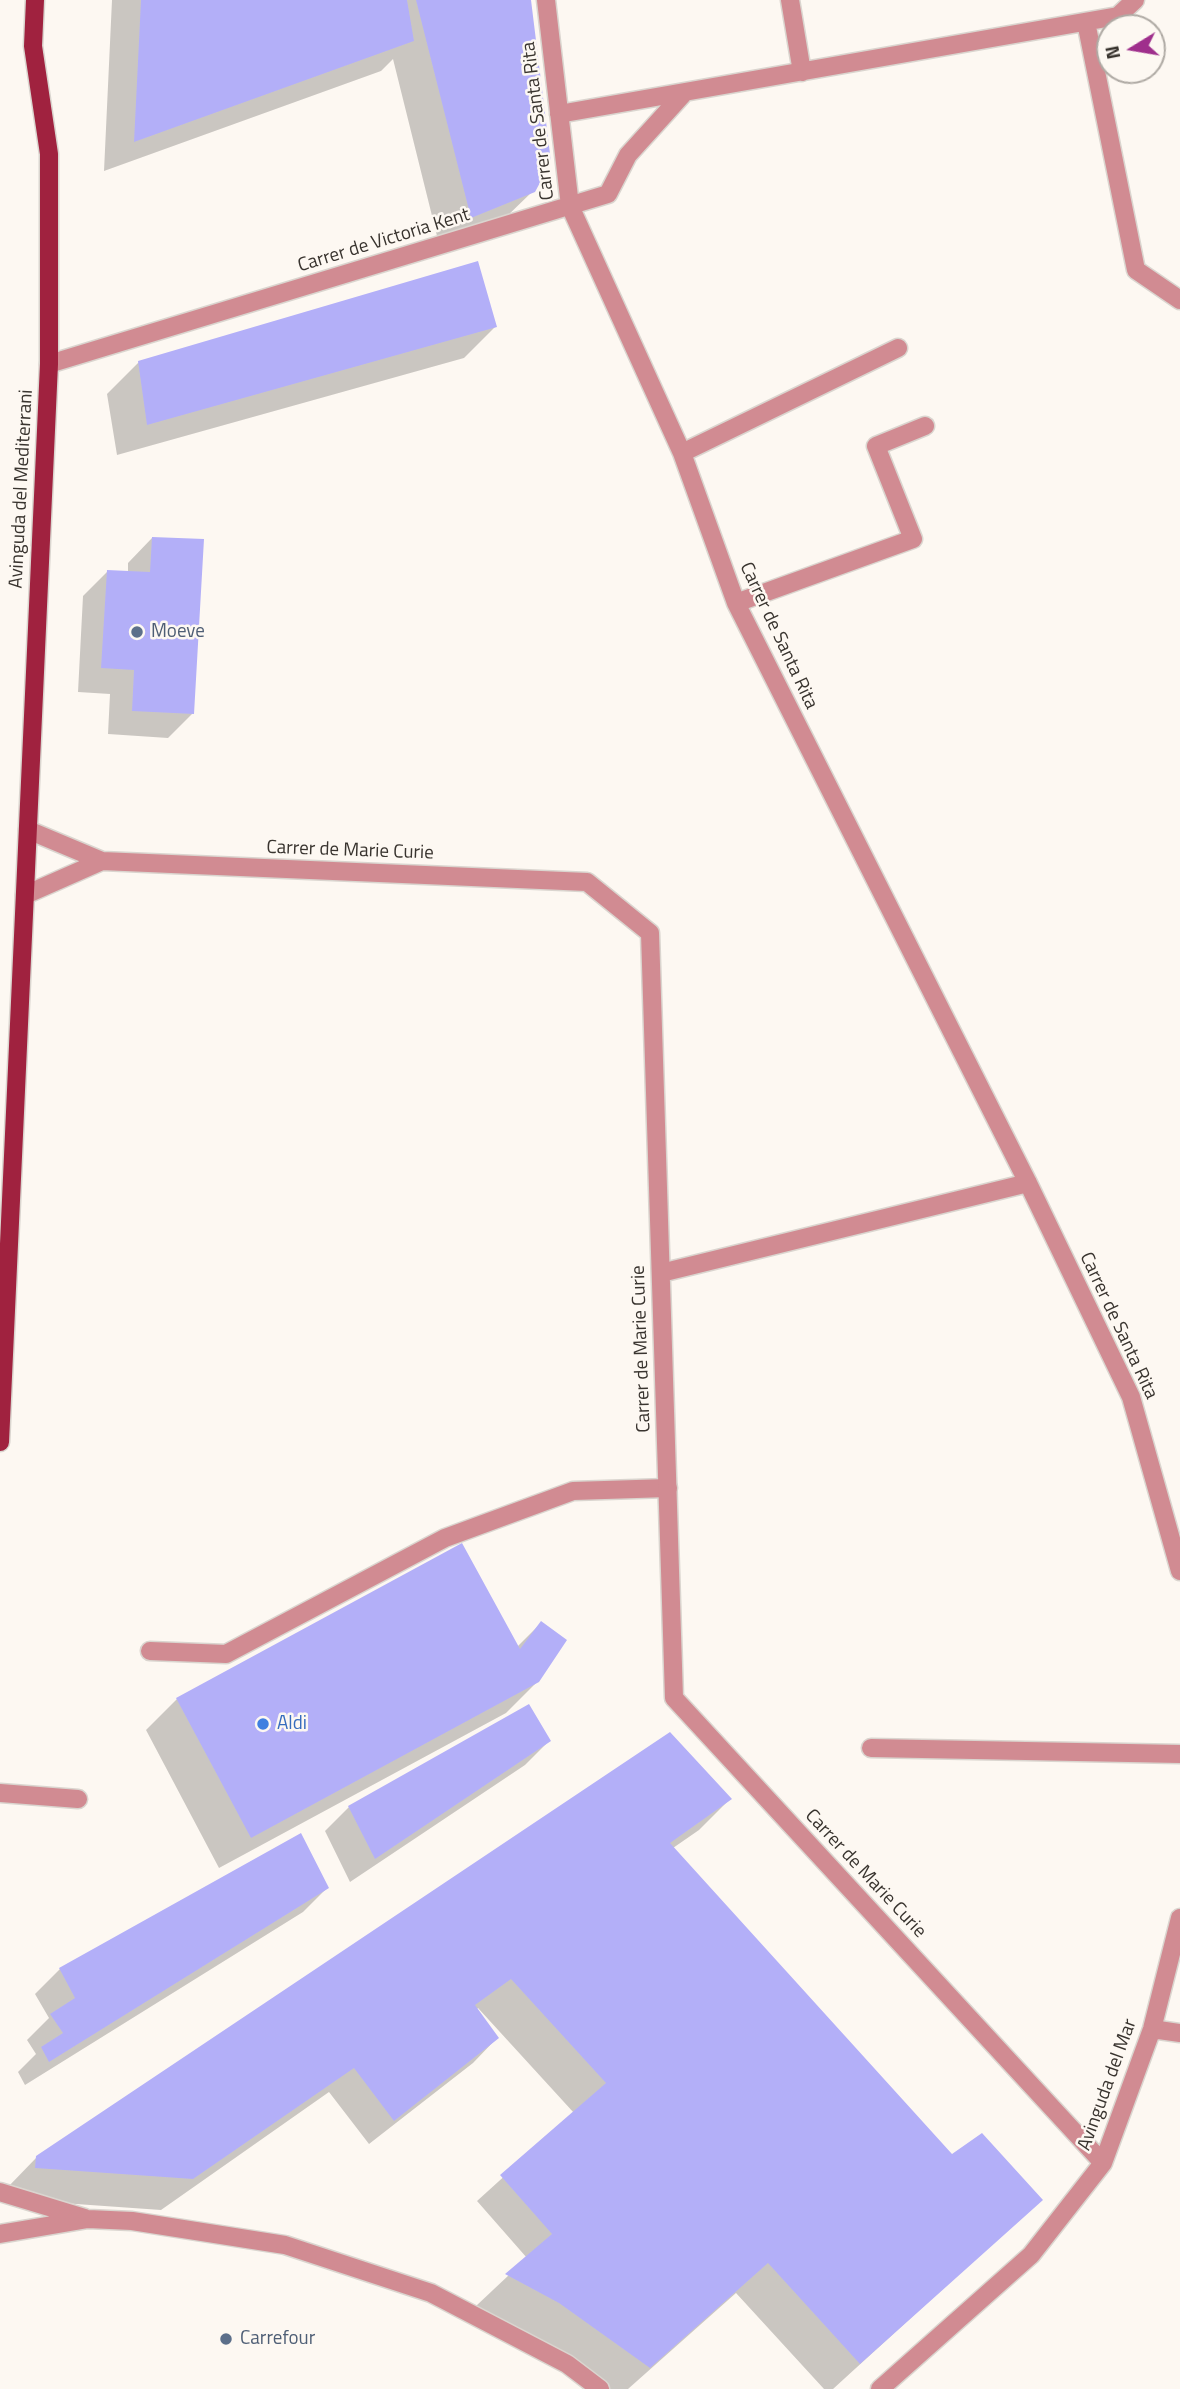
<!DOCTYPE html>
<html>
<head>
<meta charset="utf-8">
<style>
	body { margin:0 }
	#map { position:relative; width:1180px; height:2389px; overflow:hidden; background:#fdf8f2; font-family:"Titillium Web",sans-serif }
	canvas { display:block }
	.north { position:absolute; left:1096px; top:14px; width:70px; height:70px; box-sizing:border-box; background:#fdf8f2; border:2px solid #afaaa4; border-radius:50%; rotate:259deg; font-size:19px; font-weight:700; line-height:28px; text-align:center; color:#39342f }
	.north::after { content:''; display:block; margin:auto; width:24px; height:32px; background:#9f2f8c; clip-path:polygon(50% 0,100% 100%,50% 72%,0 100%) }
</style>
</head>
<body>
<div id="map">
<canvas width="1180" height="2389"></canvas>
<div class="north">N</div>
</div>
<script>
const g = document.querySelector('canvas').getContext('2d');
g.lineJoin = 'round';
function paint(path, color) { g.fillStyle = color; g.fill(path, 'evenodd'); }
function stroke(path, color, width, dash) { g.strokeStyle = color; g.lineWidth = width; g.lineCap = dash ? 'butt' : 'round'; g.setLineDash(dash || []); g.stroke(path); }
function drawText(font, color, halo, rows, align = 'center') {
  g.font = font + ' "Titillium Web",sans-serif'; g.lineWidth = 5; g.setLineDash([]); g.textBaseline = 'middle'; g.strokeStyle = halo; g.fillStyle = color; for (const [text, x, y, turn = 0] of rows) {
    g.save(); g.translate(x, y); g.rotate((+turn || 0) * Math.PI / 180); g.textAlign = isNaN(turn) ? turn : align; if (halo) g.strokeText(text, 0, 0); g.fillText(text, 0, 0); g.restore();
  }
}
paint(new Path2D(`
	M112 0H529L533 191 501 222 440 248 393 59 381 71 104 171Z
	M495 327 464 358 117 455 107 394 139 362Z
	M152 538 193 713 168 738 108 734 110 694 78 692 83 596 108 571 128 573V563Z
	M541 1623 538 1681 506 1713 219 1868 146 1730 177 1699 517 1647Z
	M549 1741 525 1765 350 1882 325 1831 349 1807Z
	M730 1799 699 1830 673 1848 951 2156 1040 2200 833 2389H824L736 2293 628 2389H605L528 2333 476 2306 527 2258 477 2201 574 2113 478 2008 476 2010 497 2038 473 2063 369 2144 329 2092 161 2210 5 2199 6 2189 37 2157Z
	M327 1888 303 1912 25 2085 18 2072 36 2054 27 2040 49 2018 35 1994 60 1969Z`), '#0003');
paint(new Path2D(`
	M141 0H407L414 41 134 142Z
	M416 0H531L551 162 535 192 471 218Z
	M478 261 497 327 147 425 138 361Z
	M152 537 204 539 194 714 132 711 134 670 101 668 107 570 150 572Z
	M462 1543 520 1649 541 1621 567 1640 539 1682 251 1838 176 1698Z
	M529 1704 551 1741 375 1859 348 1806Z
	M670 1732 732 1799 670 1843 952 2154 982 2133 1043 2200 860 2364 768 2263 650 2368 559 2303 505 2274 552 2234 500 2175 606 2083 511 1979 475 2005 499 2038 394 2121 354 2068 193 2179 35 2168 36 2156Z
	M301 1833 329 1888 49 2062 41 2047 63 2033 50 2014 75 1998 59 1968Z`), '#b3aff8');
const service = new Path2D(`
	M150 1651 226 1654 445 1538 573 1491 668 1488
	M0 1793 78 1799`);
const minor = new Path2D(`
	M546 0 570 206 682 453 736 603 1028 1183 1131 1397 1180 1571
	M790 0 802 72
	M1086 22 1136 270 1180 300
	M559 114 1118 16 1135 0
	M49 364 608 194 628 155 685 92
	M682 453 898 348
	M736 603 913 539 876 446 925 426
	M28 830 102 861 587 882 650 933 674 1698 1103 2163
	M25 895 102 861
	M661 1273 1028 1183
	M871 1748 1180 1754
	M1152 2029 1180 2033
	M0 2192 85 2218
	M0 2234 88 2219 132 2221 285 2245 431 2293 567 2364 600 2389
	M880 2389 1031 2255 1103 2163 1152 2029 1180 1918`);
const primary = new Path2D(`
	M0 1442 49 364V154L33 46 35 0`);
stroke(service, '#dad5cf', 21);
stroke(minor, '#dad5cf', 21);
stroke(primary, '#dad5cf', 21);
stroke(service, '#d18b92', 18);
stroke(minor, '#d18b92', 18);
stroke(primary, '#a0223f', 18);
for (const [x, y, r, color] of [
	[137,632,7,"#5c6f8a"],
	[263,1724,7,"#3f7fe0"],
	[226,2339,7,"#5c6f8a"]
]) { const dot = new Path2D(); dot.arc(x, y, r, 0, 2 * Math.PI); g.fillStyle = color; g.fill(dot); stroke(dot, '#fdf8f2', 2.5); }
drawText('19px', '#39342f', '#fdf8f2', [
	["Carrer de Santa Rita",539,121,-97],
	["Carrer de Victoria Kent",384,241,-17],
	["Avinguda del Mediterrani",22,489,-87],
	["Carrer de Santa Rita",778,636,65],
	["Carrer de Marie Curie",350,851,2],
	["Carrer de Santa Rita",1118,1326,65],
	["Carrer de Marie Curie",642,1349,-92],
	["Carrer de Marie Curie",865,1874,47],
	["Avinguda del Mar",1108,2085,-70]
]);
drawText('19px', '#4e5e75', '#fdf8f2', [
	["Moeve",151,632],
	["Carrefour",240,2339]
], 'left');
drawText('19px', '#366cbe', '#fdf8f2', [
	["Aldi",277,1724]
], 'left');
</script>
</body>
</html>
